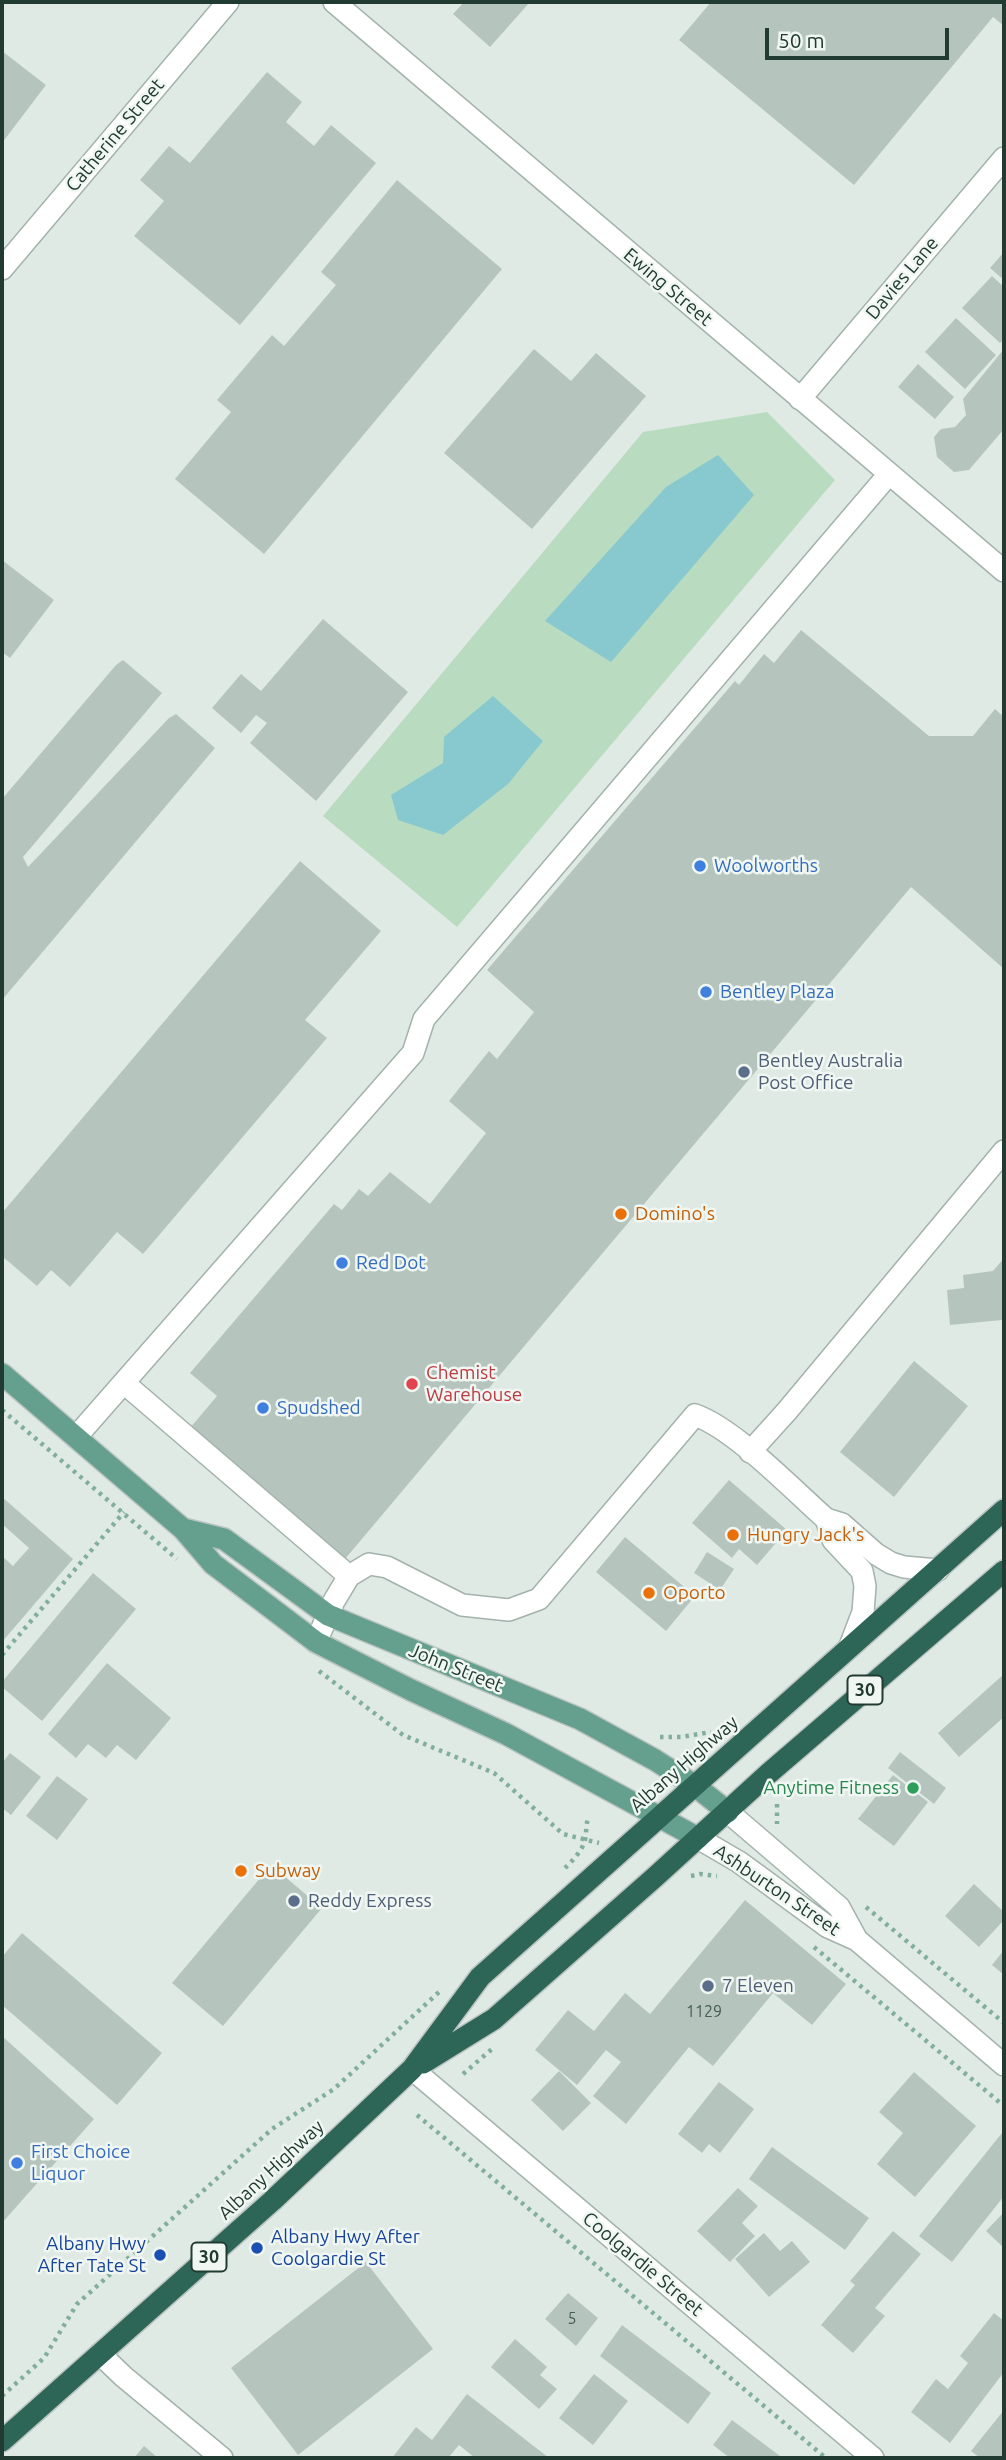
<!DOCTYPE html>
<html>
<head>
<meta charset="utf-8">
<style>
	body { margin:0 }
	#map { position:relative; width:1006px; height:2460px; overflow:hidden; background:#e0eae5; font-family:Ubuntu,sans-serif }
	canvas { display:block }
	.frame { position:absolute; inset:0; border:4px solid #213a32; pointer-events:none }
	.scale { position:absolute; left:765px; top:28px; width:184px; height:32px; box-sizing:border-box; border:4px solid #213a32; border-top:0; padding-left:9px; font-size:21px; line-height:24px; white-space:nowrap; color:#213a32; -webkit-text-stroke:5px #f0f7f3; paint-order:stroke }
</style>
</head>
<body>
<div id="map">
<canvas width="1006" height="2460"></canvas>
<div class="frame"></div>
<div class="scale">50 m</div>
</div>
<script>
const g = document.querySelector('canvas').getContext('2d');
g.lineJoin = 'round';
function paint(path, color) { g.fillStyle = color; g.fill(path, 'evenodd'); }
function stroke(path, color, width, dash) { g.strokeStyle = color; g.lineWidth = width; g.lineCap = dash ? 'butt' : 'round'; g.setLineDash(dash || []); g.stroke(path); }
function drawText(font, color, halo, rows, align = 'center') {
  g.font = font + ' Ubuntu,sans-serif'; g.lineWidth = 5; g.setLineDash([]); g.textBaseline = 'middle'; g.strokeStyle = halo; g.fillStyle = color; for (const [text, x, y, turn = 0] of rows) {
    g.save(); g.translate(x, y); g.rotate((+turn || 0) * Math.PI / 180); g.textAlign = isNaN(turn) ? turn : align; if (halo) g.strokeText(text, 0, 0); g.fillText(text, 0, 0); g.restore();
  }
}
paint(new Path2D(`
	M767 412 835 480 457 927 323 816 643 432Z`), '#b9dcc0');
paint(new Path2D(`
	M718 455 754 495 611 662 545 621 666 487Z
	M493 696 543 741 508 784 443 835 398 820 391 795 443 763 444 737Z`), '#88c8cf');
paint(new Path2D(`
	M464 2H530L490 47 453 14Z
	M711 2H1004V26L993 17 854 185 679 40Z
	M2 51 46 85 2 143Z
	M267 72 302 102 286 122 314 146 331 125 376 163 240 325 134 236 164 201 140 180 169 146 190 163Z
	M397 180 502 269 264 554 175 479 231 412 217 400 272 335 284 346 336 285 321 272Z
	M1004 252V280L990 268Z
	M992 276 1004 287V339L1000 343 962 308Z
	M956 318 996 355 965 389 925 352Z
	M534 349 571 381 596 353 646 396 532 529 444 453Z
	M1004 349V429L969 470 954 472 937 457 934 437 941 429 955 427 966 415 963 399Z
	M918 364 954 397 935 419 898 387Z
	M2 560 54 600 10 658 2 652Z
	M323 619 408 692 316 801 250 743 267 723 256 715 241 733 212 708 241 674 261 691Z
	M801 630 929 736H973L995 709 1004 717V969L911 887 345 1559 190 1428 217 1396 190 1373 334 1204 342 1210 359 1189 368 1196 390 1172 430 1204 486 1133 449 1101 489 1051 497 1059 534 1012 487 970 735 681 739 685 764 654 774 663Z
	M123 660 162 693 23 857 28 867 169 718 176 714 215 748 2 1000V799L116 665Z
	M300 861 381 931 305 1020 327 1038 143 1254 117 1232 70 1287 51 1270 37 1286 2 1256V1213Z
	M1004 1258V1322L1002 1320 950 1325 947 1290 964 1288 963 1275 993 1271Z
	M914 1361 968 1406 894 1497 840 1452Z
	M729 1480 787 1530 757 1565 739 1549 732 1558 692 1523Z
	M2 1497 73 1559 2 1642V1556L13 1566 29 1548 2 1524Z
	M625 1537 695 1596 666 1631 596 1572Z
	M707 1552 734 1569 720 1590 694 1573Z
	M93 1573 136 1609 42 1721 2 1687V1682Z
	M107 1663 171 1718 136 1760 117 1745 106 1758 88 1744 76 1758 48 1734Z
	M1004 1674V1717L959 1757 938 1733Z
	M900 1752 946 1788 934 1804 888 1768Z
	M10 1753 41 1777 11 1815 2 1808V1763Z
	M893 1775 928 1802 894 1846 858 1819Z
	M57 1776 88 1799 57 1840 26 1816Z
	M271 1865 322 1908 223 2026 172 1983Z
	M974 1884 1004 1912V1920L979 1947 945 1916Z
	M745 1900 846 1984 812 2025 773 1993 713 2066 689 2047 626 2124 593 2096 621 2062 606 2050 577 2085 535 2050 568 2010 594 2031 625 1993 650 2014Z
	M22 1933 162 2053 117 2105 2 2005V1957Z
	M1004 1950V1975L992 1965Z
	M2 2036 94 2119 2 2223Z
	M559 2071 591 2103 563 2131 531 2100Z
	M914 2072 976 2126 915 2197 877 2164 903 2133 879 2112Z
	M719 2082 754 2109 720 2153 709 2144 702 2153 678 2134Z
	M1002 2133 1004 2135V2196L952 2262 919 2236Z
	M772 2147 869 2218 845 2250 749 2179Z
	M738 2188 758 2206 742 2223 755 2236 730 2262 697 2231Z
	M1004 2212V2248L986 2231Z
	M893 2231 921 2254 875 2308 885 2316 853 2353 821 2325 855 2285 850 2281Z
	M764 2233 780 2251 792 2241 810 2262 769 2297 735 2259Z
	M366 2262 433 2349 298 2455 231 2368Z
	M568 2293 598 2318 576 2346 545 2319Z
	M994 2313 1004 2321V2372L950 2443 911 2412 936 2379 948 2389 968 2363 960 2356Z
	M622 2325 711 2393 688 2424 600 2356Z
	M515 2339 547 2367 540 2375 557 2389 539 2409 491 2367Z
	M594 2374 628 2401 593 2445 559 2418Z
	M467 2394 549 2458H475L459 2445 448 2458H392L416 2427 432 2440Z
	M1004 2410V2458H980L971 2451Z
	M732 2420 780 2456 778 2458H730L713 2445Z
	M144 2446 158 2458H134Z`), '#b5c5be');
const minor = new Path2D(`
	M334 2 1004 571
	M2 269 228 2
	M800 399 1004 158
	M124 1383 349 1576
	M76 1437 413 1053 424 1019 889 474
	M750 1452 787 1411 1004 1151
	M826 1519 833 1540 862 1571 865 1586 863 1612 850 1646
	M316 1642 334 1601 349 1576 369 1564 387 1567 462 1605 509 1610 539 1599 695 1415C735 1429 793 1490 826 1519L842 1524 876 1554 891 1563 904 1567 938 1570
	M728 1812 839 1907 857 1940
	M698 1838 739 1862 828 1927 857 1940 1004 2065
	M412 2069 873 2458
	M100 2354 124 2377 222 2458`);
const major = new Path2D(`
	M2 1374 183 1529 213 1564 316 1642 411 1690 506 1734 698 1838
	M183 1529 224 1539 328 1615 580 1719 655 1760 694 1785 728 1812`);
const highway = new Path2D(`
	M423 2063 494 2019 655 1877 768 1774 1004 1571
	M2 2441 272 2201 412 2069 480 1977 1004 1510`);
stroke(minor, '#a3b2ac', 24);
stroke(major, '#bcc4c2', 24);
stroke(highway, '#bcc4c2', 24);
stroke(new Path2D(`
	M2 1410 177 1559
	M2 1655 124 1512
	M319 1671 403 1735 494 1773 563 1834 599 1843
	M660 1737H681L711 1732
	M777 1804V1824
	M565 1868C573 1860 582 1851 585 1840 587 1831 585 1825 589 1817
	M691 1876 700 1874 717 1876
	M866 1907 1004 2023
	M814 1947 1004 2106
	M463 2074 492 2049
	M417 2115 826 2458
	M2 2396 44 2358 77 2304 272 2129 334 2089 439 1992`), '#81ae9d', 4.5, [3.5, 5]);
stroke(minor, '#fff', 21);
stroke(major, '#659f8d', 21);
stroke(highway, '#2d6657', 21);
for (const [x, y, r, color] of [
	[700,866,7,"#3f7fe0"],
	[706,992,7,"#3f7fe0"],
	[744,1072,7,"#5c6f8a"],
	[621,1214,7,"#e8710a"],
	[342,1263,7,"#3f7fe0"],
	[412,1384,7,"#e0444e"],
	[263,1408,7,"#3f7fe0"],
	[733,1535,7,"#e8710a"],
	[649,1593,7,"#e8710a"],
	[913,1788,7,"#2e9e5b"],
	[241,1871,7,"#e8710a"],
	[294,1901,7,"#5c6f8a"],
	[708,1986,7,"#5c6f8a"],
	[17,2163,7,"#3f7fe0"],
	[257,2248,7,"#1a4fb4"],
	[160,2255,7,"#1a4fb4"]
]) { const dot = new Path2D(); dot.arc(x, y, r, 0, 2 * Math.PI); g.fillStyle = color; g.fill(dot); stroke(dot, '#f0f7f3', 2.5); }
drawText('16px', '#465d55', null, [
	["1129",704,2012],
	["5",572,2319]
]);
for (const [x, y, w] of [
	[865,1690,35],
	[209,2257,35]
]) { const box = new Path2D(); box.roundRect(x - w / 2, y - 14.5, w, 29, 5); g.fillStyle = '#f0f7f3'; g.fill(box); stroke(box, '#213a32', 2); }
drawText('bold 18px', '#213a32', null, [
	["30",865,1690],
	["30",209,2257]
]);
drawText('19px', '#213a32', '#f0f7f3', [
	["Catherine Street",115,135,-50],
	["Davies Lane",902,278,-50],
	["Ewing Street",668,287,40],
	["John Street",456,1668,22],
	["Albany Highway",684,1764,-41],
	["Ashburton Street",777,1890,34],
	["Albany Highway",271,2170,-43],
	["Coolgardie Street",643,2264,40]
]);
drawText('19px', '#366cbe', '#f0f7f3', [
	["Woolworths",714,866],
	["Bentley Plaza",720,992],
	["Red Dot",356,1263],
	["Spudshed",277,1408],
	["First Choice",31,2152],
	["Liquor",31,2174]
], 'left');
drawText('19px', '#4e5e75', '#f0f7f3', [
	["Bentley Australia",758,1061],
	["Post Office",758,1083],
	["Reddy Express",308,1901],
	["7 Eleven",722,1986]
], 'left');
drawText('19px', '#c56008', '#f0f7f3', [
	["Domino's",635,1214],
	["Hungry Jack's",747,1535],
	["Oporto",663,1593],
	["Subway",255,1871]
], 'left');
drawText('19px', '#be3a42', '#f0f7f3', [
	["Chemist",426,1373],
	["Warehouse",426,1395]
], 'left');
drawText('19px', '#27864d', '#f0f7f3', [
	["Anytime Fitness",899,1788]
], 'right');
drawText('19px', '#164399', '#f0f7f3', [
	["Albany Hwy After",271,2237],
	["Coolgardie St",271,2259],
	["Albany Hwy",146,2244,"right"],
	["After Tate St",146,2266,"right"]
], 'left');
</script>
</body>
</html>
